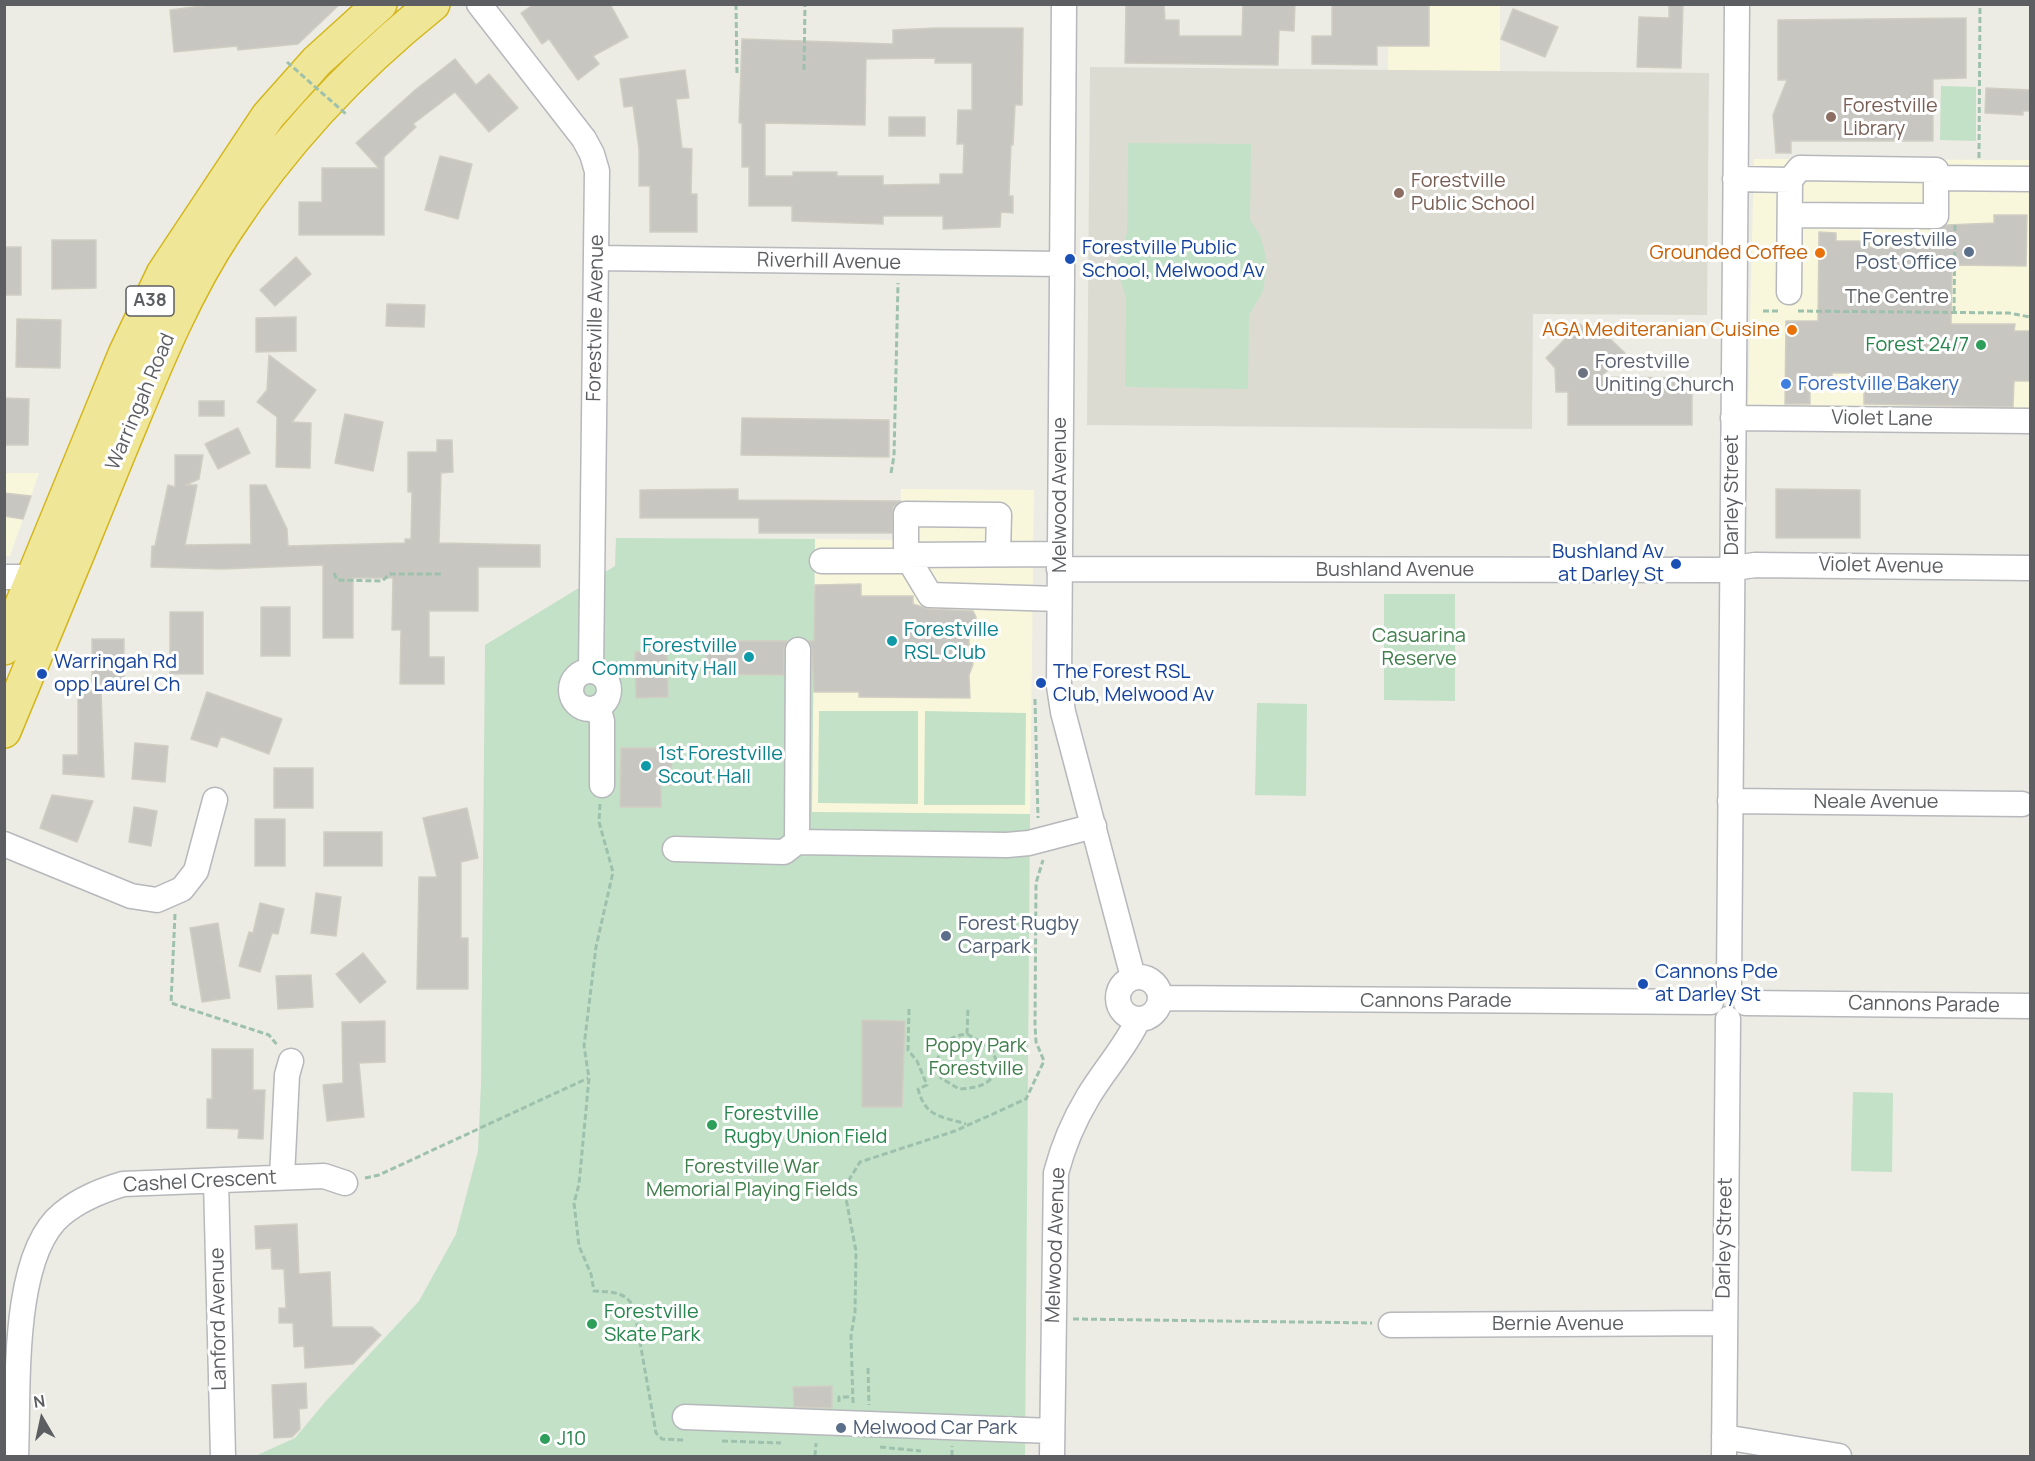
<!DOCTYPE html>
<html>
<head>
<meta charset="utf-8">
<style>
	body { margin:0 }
	#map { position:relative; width:2035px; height:1461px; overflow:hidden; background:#ecece4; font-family:Manrope,sans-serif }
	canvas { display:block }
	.frame { position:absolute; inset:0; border:6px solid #5c5e62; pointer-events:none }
	.north { position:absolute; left:12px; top:1389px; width:60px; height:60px; -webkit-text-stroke:4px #fff; paint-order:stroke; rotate:351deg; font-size:16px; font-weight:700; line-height:24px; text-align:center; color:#5c5e62 }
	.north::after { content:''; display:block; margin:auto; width:21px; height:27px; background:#5c5e62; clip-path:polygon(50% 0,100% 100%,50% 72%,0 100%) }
</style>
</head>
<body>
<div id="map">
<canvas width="2035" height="1461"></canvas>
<div class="frame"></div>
<div class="north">N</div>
</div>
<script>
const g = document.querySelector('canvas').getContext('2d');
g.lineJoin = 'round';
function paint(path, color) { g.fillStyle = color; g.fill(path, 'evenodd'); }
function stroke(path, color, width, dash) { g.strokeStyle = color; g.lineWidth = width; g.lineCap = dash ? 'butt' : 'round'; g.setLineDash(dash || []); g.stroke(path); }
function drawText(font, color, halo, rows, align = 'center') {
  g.font = font + ' Manrope,sans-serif'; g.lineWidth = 6; g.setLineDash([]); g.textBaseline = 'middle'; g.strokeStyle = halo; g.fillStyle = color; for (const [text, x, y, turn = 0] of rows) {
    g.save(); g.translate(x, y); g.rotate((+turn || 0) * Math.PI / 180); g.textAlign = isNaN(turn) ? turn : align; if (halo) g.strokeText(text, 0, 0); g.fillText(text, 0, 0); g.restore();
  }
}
paint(new Path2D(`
	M1389 5H1500V71L1388 70Z
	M1754 159 2030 160V410L1748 411Z
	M5 473H39L10 556H5Z
	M901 489 1034 490 1030 814 812 812 815 539 900 540Z`), '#f9f7db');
paint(new Path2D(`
	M1090 67 1709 73 1707 315 1533 314 1532 429 1087 425Z`), '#dcdbd2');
paint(new Path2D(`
	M1941 86 1976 87V141L1940 140Z
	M1128 143 1251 144 1250 220 1261 237 1267 263 1263 291 1249 315 1248 389 1125 387 1126 298 1119 276 1118 261 1127 233Z
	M616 538 815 539 812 812 1030 814 1025 1456H255L295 1438 325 1402 419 1301 456 1234 478 1151 481 1083 485 645 615 566Z
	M1384 594H1455V701L1384 700Z
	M1257 703 1307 704 1306 796 1255 795Z
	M819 711H918V804L818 803Z
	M925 711 1026 713 1025 805H924Z
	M1853 1092 1893 1093 1892 1172 1851 1171Z`), '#c3e1c7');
const building = new Path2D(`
	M217 4H340L298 44 238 50 237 46 174 52 170 10Z
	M534 4H610L628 37 593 56 599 64 578 80 549 39 542 44 521 13Z
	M1126 4H1164L1165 20H1179V36H1242L1243 4H1295L1294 31 1279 30 1278 65 1125 63Z
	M1332 4H1429V46H1377V65L1312 64V36H1332Z
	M1669 4H1683L1681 68 1637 67 1639 17 1669 18Z
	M1513 9 1558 27 1545 57 1501 39Z
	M1966 18V78L1933 79V141H1791V153H1776L1773 115 1787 80H1778V20Z
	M936 28H1023L1022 105H1015L1013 145H1011L1009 196H1013V213L1001 212 1000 227 943 229V216H883V224L792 221V206H749V167H742V123H739L742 39 893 44V30ZM935 58V63H972V110H958L957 144H964L963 174H940V184L883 185V176H837V172H793V176H765V123L865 125 866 59Z
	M455 59 476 85 489 74 518 108 489 132 455 92 413 124 416 127 384 157V235H299V202H322V168H379L356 143 415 90Z
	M685 70 689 98 676 99 682 148 692 149 691 194H697V232H650V186H639V149L633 106 624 107 620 79Z
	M1986 88 2031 90V111H2023V115L1985 113Z
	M889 117H925V136H889Z
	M440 156 472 164 458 219 425 210Z
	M1994 215H2027L2026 266 1952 265 1951 324H2015L2014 331H2031L2030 381H2014L2013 407 1864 404V380L1855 373H1832V377H1810V404H1785L1786 321H1818L1819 232 1836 233V241H1870L1869 247H1902V238H1936V230L1947 225 1994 223Z
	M52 240H96V288L52 289Z
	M4 247H21V295H4Z
	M296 257 311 274 275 306 260 290Z
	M387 304 425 305 424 327 386 326Z
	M296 317V351L256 352V318Z
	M17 319 61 320 60 368 16 367Z
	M1580 324 1595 339 1602 331 1625 353 1601 377 1692 378V425H1568V392H1556L1555 368 1546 358Z
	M269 355 316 390 292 422 311 423 310 468 276 467 277 417 257 402 267 390Z
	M4 398 29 399 28 445H4Z
	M199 401H224V416H199Z
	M345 414 383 422 373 471 335 463Z
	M742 418 889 420V457L741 455Z
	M238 428 250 453 218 469 205 444Z
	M437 440H452L453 472 441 473 439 543 540 545V567H478V611H429V657H444V684H400L401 630H392L393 578H353V638H323V565L222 569 151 567 152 546H155L168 485 175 487V455H203L199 479 186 485H197L185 545 251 544 250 485H266L287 529 288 546 405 543V539H411L412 492H408V452H437Z
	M738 489V500L901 501 893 507 892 533H759V518H640V490Z
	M1776 489 1860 490V538H1776Z
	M4 493 31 496 23 519 4 516Z
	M861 584V596H913V604L929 609 973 611 976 617 975 627 969 630V653L973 664 969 675 970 698 859 697V692H814L812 650 809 641H814L815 585Z
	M261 607H290V656H261Z
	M170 612H203V674H170Z
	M92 639H124V684H92Z
	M706 641H787L784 650V675L706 674Z
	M667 651 668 697 636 698 635 652Z
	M78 691H101L104 777 63 774V755H78Z
	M207 692 282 719 269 754 221 736 217 747 191 739Z
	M135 743 168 746 165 782 132 779Z
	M621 748H672L671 785H661V807H620Z
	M274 768H313V808H274Z
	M52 795 93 801 77 842 40 828Z
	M134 807 157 811 151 846 129 842Z
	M467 808 478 858 461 862V938H468V989H417L419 877H437L423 818Z
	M255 819H285V866H255Z
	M324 832H382V866H324Z
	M316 893 341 897 336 936 311 933Z
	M260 903 284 909 278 934 272 933 260 972 239 966 249 932 253 933Z
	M218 923 230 998 202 1002 190 928Z
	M363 953 386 982 360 1003 336 974Z
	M311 975 313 1007 278 1009 276 976Z
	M862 1020 905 1021 902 1107H862Z
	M385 1021V1062L359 1063 364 1117 327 1121 323 1085 343 1083 342 1022Z
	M212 1049H253V1090H265L263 1139 238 1138 239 1129 207 1128V1099H212Z
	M297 1224 299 1274 330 1272 332 1327H372L381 1335 353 1364 305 1368 304 1346 294 1347 293 1323H279V1308H286L284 1269H272L271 1248 256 1249 255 1226Z
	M306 1383 307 1408 299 1409 300 1429 292 1437 274 1438 272 1385Z
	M832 1386V1408L794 1407 793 1387Z`);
paint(building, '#c8c6c0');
stroke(building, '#d0cec3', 1.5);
const minor = new Path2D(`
	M479 4 584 139 592 154 597 171 591 671
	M1064 4 1059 686 1063 712 1133 977
	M1936 178 2030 179
	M1735 179 1790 180 1800 168 1936 170V216L1790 215
	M597 258 1062 264
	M1789 292 1790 180
	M1733 418 2030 421
	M998 554 999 515 906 514V555L930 595 1059 599
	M906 555 1059 554
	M822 561H909
	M1059 569 1720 570 1755 565 2030 568
	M4 577H34
	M571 690a19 19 0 1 1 38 0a19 19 0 1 1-38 0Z
	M598 707 602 721V785
	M1730 801 2022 804
	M797 842 798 650
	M4 844 131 896 157 900 182 889 196 871 215 800
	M675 849 784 852 797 842 1007 845 1029 843 1094 826
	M1118 998a21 21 0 1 1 42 0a21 21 0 1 1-42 0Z
	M1729 985 1737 4
	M1160 998 1711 1002
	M1746 1003 2030 1006
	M282 1177 287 1075 291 1061
	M216 1181 223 1456
	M1391 1325 1724 1323
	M685 1417 1052 1431
	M1724 1437 1839 1456
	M16 1456C19 1393 10 1256 62 1214 80 1199 100 1191 123 1184L324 1176 345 1183
	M1052 1456 1056 1173C1063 1146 1073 1122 1088 1097 1104 1070 1125 1048 1138 1020
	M1724 1456 1728 1019`);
const highway = new Path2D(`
	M4 648 125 354 163 274 268 116 317 61 380 4
	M4 731C43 637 82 544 120 450 151 376 181 298 226 230 282 144 353 68 433 4`);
stroke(minor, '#b6b8bc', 27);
stroke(highway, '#d4b61c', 36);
stroke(new Path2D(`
	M736 4 737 75
	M804 70 805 4
	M1979 158 1980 4
	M1763 311H1780
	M1798 311 2009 313 2030 317
	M1954 312 1955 224
	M891 473 894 456 898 283
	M334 573 337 580 382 581 390 574H441
	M1035 699 1038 818
	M600 804 599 822 613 872 596 947 584 1046 589 1078 579 1184 574 1203 579 1246 591 1274 594 1291C611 1292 626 1291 634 1308L656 1433 662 1439 685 1440
	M175 914 171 1003 269 1035 278 1046
	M909 1009 908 1050 917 1061 927 1085 918 1089C926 1118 941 1116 966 1124
	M967 1034 992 1049 999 1068C990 1085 978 1088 959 1089L941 1078C934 1052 939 1038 967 1034L968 1008
	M365 1178 379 1175 588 1078
	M1073 1319 1372 1323
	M868 1368 869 1405
	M839 1402V1397H852
	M853 1403 851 1336 855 1312 856 1251 844 1188 860 1162 955 1131 1026 1099 1044 1061 1036 1042 1035 1025 1036 883 1043 860
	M722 1441 781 1443
	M880 1447 921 1451
	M815 1456 816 1443
	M952 1456V1446`), '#9dc1ad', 3, [6, 3]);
stroke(minor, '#fff', 24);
stroke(highway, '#f0e697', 33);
stroke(new Path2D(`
	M287 62 347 115`), '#9dc1ad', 3, [6, 3]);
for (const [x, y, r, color] of [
	[1831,117,6,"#8d6e63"],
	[1399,193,6,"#8d6e63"],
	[1969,252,6,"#5c6f8a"],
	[1820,253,6,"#e8710a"],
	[1070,259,6,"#1a4fb4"],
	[1792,330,6,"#e8710a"],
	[1981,345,6,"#2e9e5b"],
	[1583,373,6,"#6b7280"],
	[1786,384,6,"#3f7fe0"],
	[1676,564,6,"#1a4fb4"],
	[892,641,6,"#0f9aa8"],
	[749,657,6,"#0f9aa8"],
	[42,674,6,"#1a4fb4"],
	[1041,683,6,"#1a4fb4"],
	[646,766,6,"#0f9aa8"],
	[946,936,6,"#5c6f8a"],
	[1643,984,6,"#1a4fb4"],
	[712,1125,6,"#2e9e5b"],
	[592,1324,6,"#2e9e5b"],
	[841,1428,6,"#5c6f8a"],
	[545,1439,6,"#2e9e5b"]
]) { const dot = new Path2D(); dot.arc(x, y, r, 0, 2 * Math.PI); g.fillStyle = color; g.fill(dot); stroke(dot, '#fff', 2); }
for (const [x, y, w] of [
	[150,301,48]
]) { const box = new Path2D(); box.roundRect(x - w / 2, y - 15, w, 30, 4.5); g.fillStyle = '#fff'; g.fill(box); stroke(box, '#5c5e62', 1.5); }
drawText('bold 18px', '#5c5e62', null, [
	["A38",150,301]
]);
drawText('20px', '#785e54', '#fff', [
	["Forestville",1843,106],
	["Library",1843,129],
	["Forestville",1411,181],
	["Public School",1411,204]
], 'left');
drawText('20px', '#4e5e75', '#fff', [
	["Forestville",1957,240,"right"],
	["Post Office",1957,263,"right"],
	["Forest Rugby",958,924],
	["Carpark",958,947],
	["Melwood Car Park",853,1428]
], 'left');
drawText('20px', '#164399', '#fff', [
	["Forestville Public",1082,248],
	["School, Melwood Av",1082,271],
	["Bushland Av",1664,552,"right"],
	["at Darley St",1664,575,"right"],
	["Warringah Rd",54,662],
	["opp Laurel Ch",54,685],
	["The Forest RSL",1053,672],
	["Club, Melwood Av",1053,695],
	["Cannons Pde",1655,972],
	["at Darley St",1655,995]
], 'left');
drawText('20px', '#c56008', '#fff', [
	["Grounded Coffee",1808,253],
	["AGA Mediteranian Cuisine",1780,330]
], 'right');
drawText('20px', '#5c5e62', '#fff', [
	["Riverhill Avenue",829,262,1],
	["The Centre",1897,297],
	["Forestville Avenue",596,318,-89],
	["Warringah Road",141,402,-67],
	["Violet Lane",1882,419,1],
	["Melwood Avenue",1060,495,-90],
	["Darley Street",1732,495,-90],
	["Violet Avenue",1881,566,1],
	["Bushland Avenue",1395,570],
	["Neale Avenue",1876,802],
	["Cannons Parade",1436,1001],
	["Cannons Parade",1924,1005,1],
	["Cashel Crescent",200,1182,-3],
	["Darley Street",1725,1238,-89],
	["Melwood Avenue",1056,1245,-88],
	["Lanford Avenue",219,1319,-91],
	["Bernie Avenue",1558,1324]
]);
drawText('20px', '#27864d', '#fff', [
	["Forest 24/7",1969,345,"right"],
	["Forestville",724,1114],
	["Rugby Union Field",724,1137],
	["Forestville",604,1312],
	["Skate Park",604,1335],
	["J10",557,1439]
], 'left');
drawText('20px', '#5b616d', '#fff', [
	["Forestville",1595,362],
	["Uniting Church",1595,385]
], 'left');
drawText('20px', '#366cbe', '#fff', [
	["Forestville Bakery",1798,384]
], 'left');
drawText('20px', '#0d838f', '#fff', [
	["Forestville",904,630],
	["RSL Club",904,653],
	["Forestville",737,646,"right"],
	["Community Hall",737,669,"right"],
	["1st Forestville",658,754],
	["Scout Hall",658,777]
], 'left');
drawText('20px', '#3f7e4b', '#fff', [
	["Casuarina",1419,636],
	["Reserve",1419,659],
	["Poppy Park",976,1046],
	["Forestville",976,1069],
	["Forestville War",752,1167],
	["Memorial Playing Fields",752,1190]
]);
</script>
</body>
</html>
